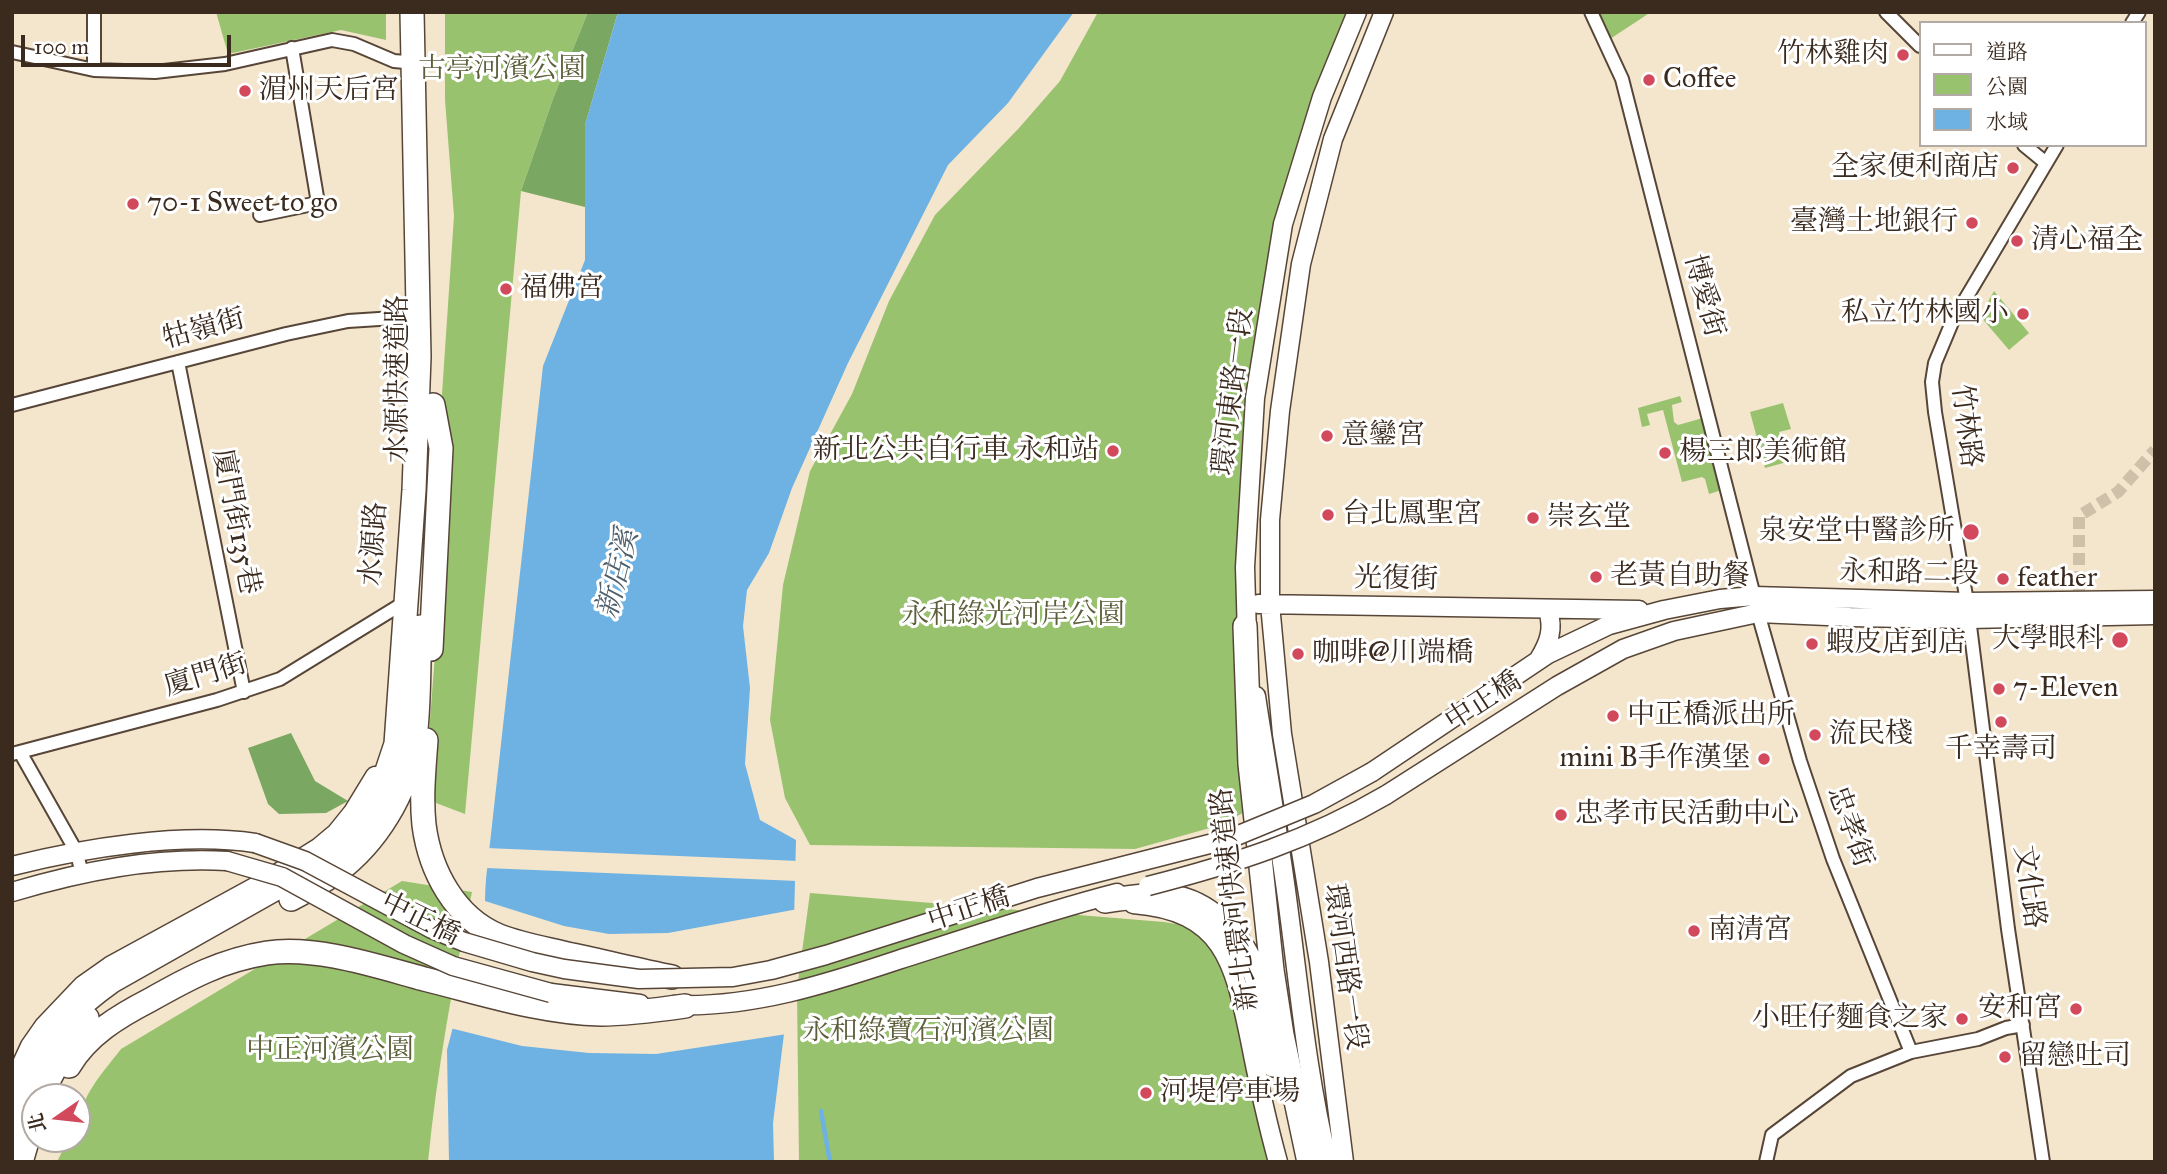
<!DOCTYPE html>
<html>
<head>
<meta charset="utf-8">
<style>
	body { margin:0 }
	#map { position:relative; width:2167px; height:1174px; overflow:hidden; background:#f4e5cd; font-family:"IM FELL Great Primer","Noto Serif TC",serif }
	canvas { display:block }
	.frame { position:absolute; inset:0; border:14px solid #3b2a1e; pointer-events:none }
	.legend { position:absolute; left:1919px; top:21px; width:228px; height:126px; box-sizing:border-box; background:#fff; border:2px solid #b1aaa5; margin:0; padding:9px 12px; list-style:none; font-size:21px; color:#3b2a1e }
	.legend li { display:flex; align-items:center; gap:14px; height:35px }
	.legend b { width:35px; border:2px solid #b1aaa5 }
	.north { position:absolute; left:21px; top:1083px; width:70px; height:70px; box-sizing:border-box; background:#fff; border:2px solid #b1aaa5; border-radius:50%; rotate:256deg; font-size:19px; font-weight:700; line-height:28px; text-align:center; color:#3b2a1e }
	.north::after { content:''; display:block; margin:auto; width:24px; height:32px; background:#d1495b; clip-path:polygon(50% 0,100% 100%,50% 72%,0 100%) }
	.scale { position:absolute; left:21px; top:35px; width:210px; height:32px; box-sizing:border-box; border:4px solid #3b2a1e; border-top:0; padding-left:9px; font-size:21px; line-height:24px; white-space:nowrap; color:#3b2a1e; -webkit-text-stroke:5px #fff; paint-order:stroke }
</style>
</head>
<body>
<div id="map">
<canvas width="2167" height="1174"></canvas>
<div class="frame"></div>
<ul class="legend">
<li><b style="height:9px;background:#fff"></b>道路</li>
<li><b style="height:19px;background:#99c26f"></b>公園</li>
<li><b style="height:19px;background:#6db2e3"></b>水域</li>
</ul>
<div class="north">北</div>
<div class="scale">100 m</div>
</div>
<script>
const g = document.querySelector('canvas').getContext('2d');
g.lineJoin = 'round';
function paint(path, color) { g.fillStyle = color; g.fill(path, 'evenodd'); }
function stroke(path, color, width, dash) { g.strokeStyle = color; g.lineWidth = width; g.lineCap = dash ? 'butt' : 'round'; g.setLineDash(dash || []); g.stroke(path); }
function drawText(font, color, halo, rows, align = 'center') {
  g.font = font + ' "IM FELL Great Primer","Noto Serif TC",serif'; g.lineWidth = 6; g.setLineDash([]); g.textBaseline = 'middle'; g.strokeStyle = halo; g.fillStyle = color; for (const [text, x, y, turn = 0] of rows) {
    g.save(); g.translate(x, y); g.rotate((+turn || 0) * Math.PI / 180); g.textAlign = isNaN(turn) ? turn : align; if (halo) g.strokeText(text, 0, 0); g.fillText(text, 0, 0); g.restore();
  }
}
paint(new Path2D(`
	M216 12H386V40L341 30 228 54Z
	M445 12H588L553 99 521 191 465 814 436 803 426 772 448 484 442 394 454 216 445 100Z
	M1098 12H1359L1286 215 1248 442 1245 812 1217 826 1135 849 810 845 785 798 770 720 783 585 810 471 852 394 889 301 935 215 1019 128 1060 81Z
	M1599 12 1619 14 1651 12 1610 39Z
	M1994 291 2029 333 2009 350 1980 316Z
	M1680 396 1682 402 1672 405 1674 422 1678 425 1703 418 1722 490 1709 494 1705 479 1702 477 1682 482 1663 410 1647 414 1650 425 1642 427 1638 408Z
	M1783 403 1791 429 1779 432 1787 462 1765 468 1750 412Z
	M402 881 472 892C453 981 437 1071 428 1162H57L68 1139H77C77 1099 98 1079 121 1049Z
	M810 893 1164 922 1229 933 1285 1162H799L797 989Z`), '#99c26f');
paint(new Path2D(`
	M588 12H618L585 125V207L521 191 553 99Z
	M291 733 315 781 348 801 326 813 279 814 268 804 248 748Z`), '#7aa862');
paint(new Path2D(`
	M618 12H1074L1008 103 948 165 848 363 792 488 769 553 747 590 743 626 750 688 745 764 760 820 796 840 793 961 773 1123 774 1162H449L447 1050 482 915 543 366 585 260V125Z`), '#6db2e3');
paint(new Path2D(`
	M486 848 799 861 798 881 486 868 485 901 564 926 609 934 668 933 798 909 797 961 787 1034 656 1054 589 1053 522 1046 450 1028 479 915Z`), '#f4e5cd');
stroke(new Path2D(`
	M821 1111 830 1162`), '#6db2e3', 4.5);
stroke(new Path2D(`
	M2079 601V516L2118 492 2155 450`), '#cfc0aa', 12, [12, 6]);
const street = new Path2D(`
	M94 12V70
	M1591 12 1622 79 1754 596
	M1886 12 1920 46
	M2132 23 2139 12
	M12 52 94 70 155 72 225 64 332 40 354 44 394 61 405 62
	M2024 145 2046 163
	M260 215 318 203 292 48
	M178 362 244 692
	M12 405 286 334 348 321 410 317
	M1758 613 1800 761 1833 859 1911 1052
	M20 752 76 851 82 873
	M12 754 217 700 280 679 397 607
	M1766 1162 1772 1135 1851 1076 1911 1052 1978 1039 2006 1028 2023 1025
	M2043 1162 2008 929 1967 602 1935 412 1932 382 1935 363 1953 320 2057 145`);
const secondary = new Path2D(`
	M1258 604 1639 610
	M1247 637 1245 567 1255 398 1283 224 1322 97 1357 12
	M1539 659C1549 643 1554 629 1548 610
	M1256 696C1267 769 1280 841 1289 913 1300 996 1308 1080 1328 1162
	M1372 772 1548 654 1609 625 1664 610 1720 599 1754 596 1967 602 2155 600
	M1386 795 1557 686 1623 649 1674 631 1758 613 1850 617 1969 619 2155 615
	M12 866C84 848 181 832 255 843
	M12 892C83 871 153 857 227 861
	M1133 904C1224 911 1234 963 1250 1040 1258 1081 1267 1122 1278 1162
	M551 993 640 1004
	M674 1005C752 1008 826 984 898 960 971 937 1043 912 1117 893
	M12 1085 30 1046 44 1026 83 985 110 966 262 883 318 848 336 833 353 812 375 776
	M1344 1162 1319 962 1282 734 1270 604V520L1280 411 1301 264 1333 139 1384 12`);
const highway = new Path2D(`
	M1245 626 1250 764 1272 970 1282 1035 1309 1162
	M431 649 441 448 433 405
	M426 740C424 768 421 797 424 825 430 871 455 918 499 936 522 945 548 949 572 955 605 962 638 970 672 977
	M291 899C307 891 323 882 337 872 377 842 406 794 414 746 420 707 418 666 420 627
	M1105 901C1127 898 1151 893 1174 897 1207 903 1235 930 1250 960 1263 988 1266 1035 1273 1065
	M69 1066C87 1035 119 1016 150 1000 189 978 222 960 267 953 317 946 376 966 424 979 481 993 541 1013 601 1014 629 1014 657 1010 685 1006
	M40 1097 74 1032 87 1018
	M12 1136C20 1114 26 1091 34 1069 49 1031 80 1004 112 981L319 864 337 850 369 811 381 789 396 744 414 490 419 357 412 12
	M21 1162 35 1114`);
stroke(street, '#574638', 16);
stroke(secondary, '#574638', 21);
stroke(highway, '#574638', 26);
stroke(street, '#fff', 12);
stroke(secondary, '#fff', 18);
stroke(highway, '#fff', 23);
const secondaryBridge = new Path2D(`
	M255 843 305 861 432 929 464 942 532 962 564 969 639 979 733 977 771 970 826 955 1037 888 1229 839 1314 804 1372 772
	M227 861 282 877 404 944 453 966 551 993
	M1148 886C1234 864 1309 840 1386 795`);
stroke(secondaryBridge, '#574638', 21, []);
stroke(secondaryBridge, '#fff', 18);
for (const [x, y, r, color] of [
	[1903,55,7,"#d1495b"],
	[1649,80,7,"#d1495b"],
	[245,91,7,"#d1495b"],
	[2013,168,7,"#d1495b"],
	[133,204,7,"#d1495b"],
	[1972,223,7,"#d1495b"],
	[2017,241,7,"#d1495b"],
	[506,289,7,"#d1495b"],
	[2023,314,7,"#d1495b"],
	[1327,436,7,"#d1495b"],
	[1113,451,7,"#d1495b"],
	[1665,453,7,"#d1495b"],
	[1328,515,7,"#d1495b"],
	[1533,518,7,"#d1495b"],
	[1971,532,9,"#d1495b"],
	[1596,577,7,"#d1495b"],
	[2003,579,7,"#d1495b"],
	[2120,640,9,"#d1495b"],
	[1812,644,7,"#d1495b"],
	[1298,654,7,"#d1495b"],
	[1999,689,7,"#d1495b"],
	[1613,716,7,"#d1495b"],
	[2001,722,7,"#d1495b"],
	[1815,735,7,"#d1495b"],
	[1764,759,7,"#d1495b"],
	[1561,815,7,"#d1495b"],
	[1694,931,7,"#d1495b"],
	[2076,1009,7,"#d1495b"],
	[1962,1019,7,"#d1495b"],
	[2005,1057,7,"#d1495b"],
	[1146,1093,7,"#d1495b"]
]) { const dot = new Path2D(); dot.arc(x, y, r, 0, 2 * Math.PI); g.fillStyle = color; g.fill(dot); stroke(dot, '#fff', 2.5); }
drawText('28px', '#3b2a1e', '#fff', [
	["竹林雞肉",1889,55,"right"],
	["Coffee",1663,80],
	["湄州天后宮",259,91],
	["全家便利商店",1999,168,"right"],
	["70-1 Sweet to go",147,204],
	["臺灣土地銀行",1958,223,"right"],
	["清心福全",2031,241],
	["福佛宮",520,289],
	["私立竹林國小",2009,314,"right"],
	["意鑾宮",1341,436],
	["新北公共自行車 永和站",1099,451,"right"],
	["楊三郎美術館",1679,453],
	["台北鳳聖宮",1342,515],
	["崇玄堂",1547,518],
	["泉安堂中醫診所",1955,532,"right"],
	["老黃自助餐",1610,577],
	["feather",2017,579],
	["大學眼科",2104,640,"right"],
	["蝦皮店到店",1826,644],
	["咖啡@川端橋",1312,654],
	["7-Eleven",2013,689],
	["中正橋派出所",1627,716],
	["流民棧",1829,735],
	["千幸壽司",2001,750,"center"],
	["mini B手作漢堡",1750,759,"right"],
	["忠孝市民活動中心",1575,815],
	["南清宮",1708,931],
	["安和宮",2062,1009,"right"],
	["小旺仔麵食之家",1948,1019,"right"],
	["留戀吐司",2019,1057],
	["河堤停車場",1160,1093]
], 'left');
drawText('28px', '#5c5f3a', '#fff', [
	["古亭河濱公園",502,70],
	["永和綠光河岸公園",1013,616],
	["永和綠寶石河濱公園",928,1032],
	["中正河濱公園",330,1051]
]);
drawText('28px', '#3b2a1e', '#fff', [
	["博愛街",1703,296,75],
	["牯嶺街",204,330,-15],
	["水源快速道路",399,379,-90],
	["環河東路一段",1234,392,-83],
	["竹林路",1965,426,83],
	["廈門街135巷",235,522,79],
	["水源路",375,544,-86],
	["永和路二段",1909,574,1],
	["光復街",1396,580,1],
	["廈門街",206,676,-17],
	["中正橋",1484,702,-33],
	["忠孝街",1849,827,70],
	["文化路",2028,887,82],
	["新北環河快速道路",1236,899,-97],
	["中正橋",969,910,-18],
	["中正橋",420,920,26],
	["環河西路一段",1344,967,82]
]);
drawText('italic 30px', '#4f606d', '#fff', [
	["新店溪",619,574,-76]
]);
</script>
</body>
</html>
